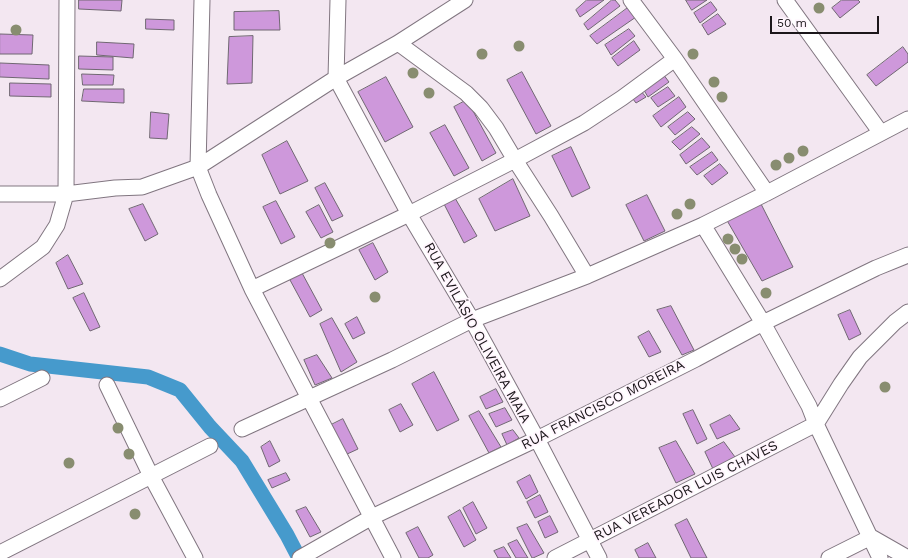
<!DOCTYPE html>
<html>
<head>
<meta charset="utf-8">
<style>
	body { margin:0 }
	#map { position:relative; width:908px; height:558px; overflow:hidden; background:#f3e7f1; font-family:"Work Sans",sans-serif }
	canvas { display:block }
	.scale { position:absolute; left:770px; top:16px; width:109px; height:18px; box-sizing:border-box; border:2px solid #1b161a; border-top:0; padding-left:5px; font-size:12px; line-height:14px; white-space:nowrap; color:#1b161a; -webkit-text-stroke:3px #fff5fd; paint-order:stroke }
</style>
</head>
<body>
<div id="map">
<canvas width="908" height="558"></canvas>
<div class="scale">50 m</div>
</div>
<script>
const g = document.querySelector('canvas').getContext('2d');
g.lineJoin = 'round';
function stroke(path, color, width, dash) { g.strokeStyle = color; g.lineWidth = width; g.lineCap = dash ? 'butt' : 'round'; g.setLineDash(dash || []); g.stroke(path); }
function paint(path, color) { g.fillStyle = color; g.fill(path, 'evenodd'); }
function drawText(font, color, halo, rows, align = 'center') {
  g.font = font + ' "Work Sans",sans-serif'; g.lineWidth = 3.5; g.setLineDash([]); g.textBaseline = 'middle'; g.strokeStyle = halo; g.fillStyle = color; for (const [text, x, y, turn = 0] of rows) {
    g.save(); g.translate(x, y); g.rotate((+turn || 0) * Math.PI / 180); g.textAlign = isNaN(turn) ? turn : align; if (halo) g.strokeText(text, 0, 0); g.fillText(text, 0, 0); g.restore();
  }
}
stroke(new Path2D(`
	M0 354 30 364 148 377 180 390 210 427 242 461 287 535 299 558`), '#469acc', 15);
const building = new Path2D(`
	M79 0H122L121 11 79 9Z
	M587 0H604L580 17 576 10Z
	M612 0H615L620 6 588 30 584 24Z
	M686 0H707L692 10Z
	M842 0H858L860 2 840 18 832 8Z
	M711 2 717 10 700 23 694 13Z
	M629 7 636 17 597 44 590 36Z
	M279 11 280 30H234V12Z
	M718 14 726 24 708 35 702 25Z
	M146 19 174 20V30L146 29Z
	M629 29 635 36 611 55 605 45Z
	M0 34 33 35 32 54H0Z
	M253 36 252 83 227 84 229 37Z
	M634 41 640 50 618 66 612 58Z
	M97 42 134 44 133 58 97 55Z
	M903 47 908 54V62L876 86 867 75Z
	M79 56 113 57V70L79 69Z
	M0 63 49 65V79L0 77Z
	M522 72 551 126 536 134 507 80Z
	M82 74 114 75 113 85H83Z
	M663 74 669 82 648 97 642 87Z
	M386 77 413 127 385 142 358 92Z
	M10 83 51 84V97L10 96Z
	M668 87 675 96 658 107 651 98Z
	M84 89H124V103L82 101Z
	M639 89 646 97 636 103 630 95Z
	M679 97 686 107 661 127 653 116Z
	M467 100 496 153 482 161 454 107Z
	M151 112 169 114 167 139 150 138Z
	M688 112 695 119 675 135 668 127Z
	M445 125 469 168 454 176 430 133Z
	M692 127 700 134 680 150 672 142Z
	M702 138 710 147 686 164 680 155Z
	M287 141 308 181 280 194 262 155Z
	M571 147 590 188 572 197 552 156Z
	M712 152 718 160 697 175 690 167Z
	M720 164 728 173 712 185 704 176Z
	M513 179 530 216 495 231 479 199Z
	M325 183 343 216 332 221 315 188Z
	M647 195 665 231 644 241 626 205Z
	M455 198 477 236 464 243 444 204Z
	M759 200 793 267 762 281 725 217Z
	M276 201 295 237 281 244 263 207Z
	M143 204 158 234 145 241 129 209Z
	M319 205 333 232 321 238 306 212Z
	M373 243 388 272 375 280 359 250Z
	M68 255 83 284 68 289 56 263Z
	M302 273 322 310 310 317 290 280Z
	M84 293 100 327 90 331 73 298Z
	M671 306 694 350 682 355 657 310Z
	M850 310 861 334 849 340 838 315Z
	M357 317 365 333 353 339 345 324Z
	M332 318 357 362 341 372 320 324Z
	M649 331 661 352 649 357 638 337Z
	M317 355 332 378 315 385 304 360Z
	M434 372 459 420 437 431 412 384Z
	M496 389 503 402 486 409 480 397Z
	M401 404 413 425 400 432 389 410Z
	M505 408 512 420 496 427 489 414Z
	M693 410 707 439 697 444 683 414Z
	M479 411 501 447 489 453 469 416Z
	M730 415 740 429 717 439 710 425Z
	M343 419 358 449 345 455 329 426Z
	M513 430 519 438 507 445 502 434Z
	M270 441 280 461 269 467 261 447Z
	M676 441 695 474 676 483 659 448Z
	M724 442 735 457 713 469 705 452Z
	M286 473 290 480 272 488 268 480Z
	M530 475 538 492 526 499 517 482Z
	M540 495 548 512 535 518 527 502Z
	M473 502 487 528 476 534 463 508Z
	M306 507 321 532 310 537 296 511Z
	M460 510 476 540 464 547 448 517Z
	M550 516 558 532 545 538 538 522Z
	M687 519 707 558H691L675 525Z
	M527 524 544 553 533 558H532L517 528Z
	M418 527 433 555 428 558H419L406 533Z
	M517 540 528 558H516L508 544Z
	M648 543 656 558H639L635 550Z
	M504 547 511 558H498L494 551Z`);
paint(building, '#ce98db');
stroke(building, '#706772', 1);
const minor = new Path2D(`
	M202 0 198 167 209 195 252 289 309 398 393 558
	M338 0 336 78 409 214 472 320 537 439 599 558
	M631 0 675 59 767 193
	M785 0 881 133
	M398 43 466 93 481 108 496 128 515 160 551 216 587 276
	M0 194H66L115 188 142 187 198 167 336 78 398 43 465 0
	M703 225 763 323 809 406 816 424 880 558
	M0 279 43 247 57 225 66 194 67 0
	M252 289 409 214 515 160 584 123 622 98 675 59
	M107 385 151 476 195 558
	M0 399 42 378
	M242 429 392 360 472 320 587 276 703 225 767 193 908 119
	M0 553 210 446
	M300 558 372 517 537 439 696 359 763 323 876 268 908 255
	M555 558 816 424 841 384 860 357 895 322 908 312
	M829 558 871 537 908 558`);
stroke(minor, '#817680', 17);
stroke(minor, '#fff', 15);
g.fillStyle = '#888d70';
for (const [x, y] of [
	[819,8],
	[16,30],
	[519,46],
	[482,54],
	[693,54],
	[413,73],
	[714,82],
	[429,93],
	[722,97],
	[803,151],
	[789,158],
	[776,165],
	[690,204],
	[677,214],
	[728,239],
	[330,243],
	[735,249],
	[742,259],
	[766,293],
	[375,297],
	[885,387],
	[118,428],
	[129,454],
	[69,463],
	[135,514]
]) { g.beginPath(); g.arc(x, y, 5.5, 0, 2 * Math.PI); g.fill(); }
drawText('14px', '#1b161a', '#fff5fd', [
	["RUA EVILÁSIO OLIVEIRA MAIA",477,333,61],
	["RUA FRANCISCO MOREIRA",603,405,-27],
	["RUA VEREADOR LUIS CHAVES",686,491,-27]
]);
</script>
</body>
</html>
